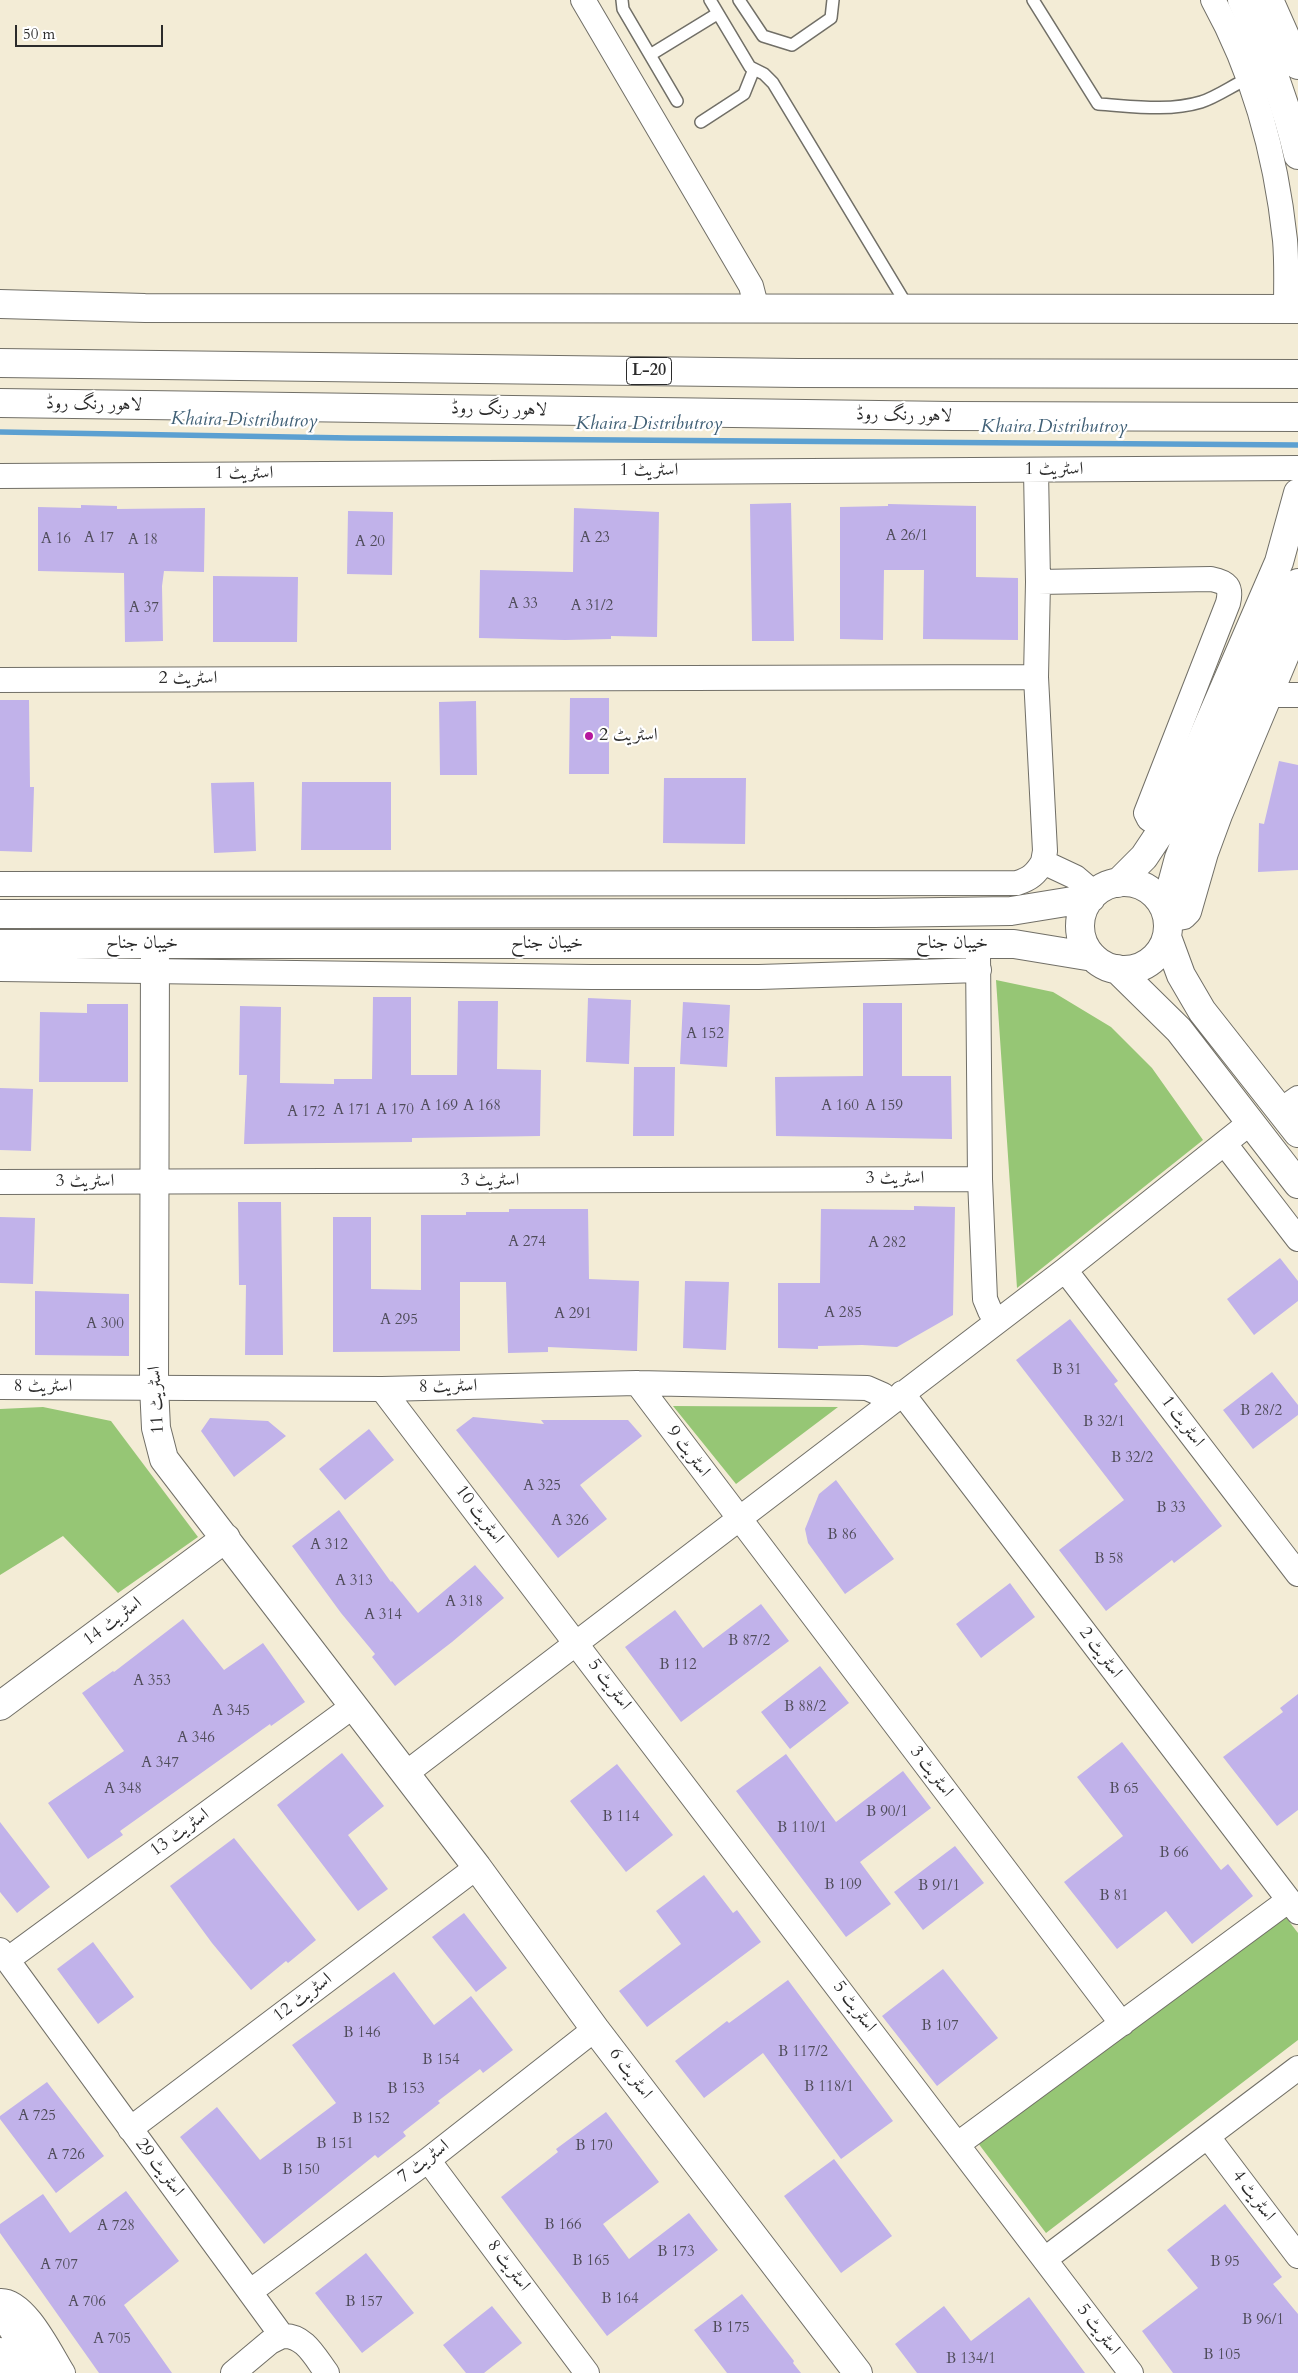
<!DOCTYPE html>
<html>
<head>
<meta charset="utf-8">
<style>
	body { margin:0 }
	#map { position:relative; width:1298px; height:2373px; overflow:hidden; background:#f3ecd6; font-family:Cardo,serif }
	canvas { display:block }
	.scale { position:absolute; left:15px; top:25px; width:148px; height:22px; box-sizing:border-box; border:2px solid #2b2b2b; border-top:0; padding-left:6px; font-size:15px; line-height:18px; white-space:nowrap; color:#2b2b2b; -webkit-text-stroke:4px #fff; paint-order:stroke }
</style>
</head>
<body>
<div id="map">
<canvas width="1298" height="2373"></canvas>
<div class="scale">50 m</div>
</div>
<script>
const g = document.querySelector('canvas').getContext('2d');
g.lineJoin = 'round';
function paint(path, color) { g.fillStyle = color; g.fill(path, 'evenodd'); }
function stroke(path, color, width, dash) { g.strokeStyle = color; g.lineWidth = width; g.lineCap = dash ? 'butt' : 'round'; g.setLineDash(dash || []); g.stroke(path); }
function drawText(font, color, halo, rows, align = 'center') {
  g.font = font + ' Cardo,Amiri,serif'; g.lineWidth = 4.5; g.setLineDash([]); g.textBaseline = 'middle'; g.strokeStyle = halo; g.fillStyle = color; for (const [text, x, y, turn = 0] of rows) {
    g.save(); g.translate(x, y); g.rotate((+turn || 0) * Math.PI / 180); g.textAlign = isNaN(turn) ? turn : align; if (halo) g.strokeText(text, 0, 0); g.fillText(text, 0, 0); g.restore();
  }
}
paint(new Path2D(`
	M996 980 1053 992 1111 1027 1152 1068 1203 1140 1017 1288Z
	M673 1406 838 1407 736 1484Z
	M43 1407 111 1421 198 1537 118 1593 63 1536 0 1575V1409Z
	M1281 1911 1298 1933V2040L1046 2233 978 2143Z`), '#96c675');
stroke(new Path2D(`
	M0 432 350 438 1298 445`), '#5ca0d1', 5.5);
paint(new Path2D(`
	M791 503 794 641H752L750 504Z
	M888 504 976 506V577L1018 578V640L923 639 924 570H884L883 640 840 639V507L888 506Z
	M81 505 117 506V509L205 508 204 572 164 571 162 586 163 641 125 642 124 573 38 571V507L81 508Z
	M574 508 659 512 657 637 611 636V639L565 640 479 638 480 570 573 572Z
	M348 511 393 512 392 575 347 574Z
	M213 576 298 577 297 642H213Z
	M570 698H609V774H569Z
	M0 700H29L30 787H34L32 852 0 851Z
	M476 701 477 775H440L439 702Z
	M1279 761 1298 765V870L1258 872 1259 823 1264 824Z
	M664 778H746L745 844 663 843Z
	M254 782 256 851 214 853 211 783Z
	M302 782H391V850H301Z
	M373 997H411V1075H457L458 1001H498L497 1069 541 1070 540 1136 412 1138V1142L244 1144 247 1075H239L240 1006 281 1007 280 1083 334 1084V1079H372Z
	M588 998 631 1000 629 1064 586 1062Z
	M683 1002 730 1005 727 1067 680 1064Z
	M863 1003H902V1076H951L952 1139 776 1136 775 1077 863 1076Z
	M87 1004H128V1082H39L40 1012 87 1013Z
	M634 1067H675L674 1136H633Z
	M0 1088 33 1089 31 1151 0 1150Z
	M238 1202H281L283 1355H245L246 1285H239Z
	M914 1206 955 1207 953 1315 897 1347 862 1345 818 1346V1349L778 1348V1283H820L821 1209 914 1210Z
	M509 1209H588L589 1279 639 1281 637 1351 548 1347V1352L508 1353 506 1282H460V1351L333 1352V1217H371V1289L421 1290V1215H466V1212H509Z
	M0 1217 35 1218 33 1284 0 1283Z
	M1280 1258 1298 1281V1301L1254 1335 1227 1299Z
	M685 1281 729 1282 726 1350 683 1348Z
	M35 1291 129 1294V1356L35 1355Z
	M1070 1319 1118 1381 1114 1384 1222 1526 1174 1563 1172 1560 1106 1611 1059 1550 1124 1500 1016 1360Z
	M1272 1372 1298 1405V1415L1253 1449 1223 1410Z
	M473 1417 544 1424 541 1420H628L642 1436 580 1485 607 1519 558 1558 456 1430Z
	M210 1418 268 1421 286 1436 234 1477 201 1431Z
	M369 1429 394 1460 345 1500 319 1469Z
	M836 1480 894 1559 845 1594 808 1543 805 1529 819 1494Z
	M339 1510 391 1582 392 1581 418 1613 475 1565 504 1598 452 1642 395 1686 372 1657 375 1654 341 1613 292 1546Z
	M1010 1583 1035 1617 981 1658 956 1624Z
	M761 1604 789 1641 681 1722 625 1647 675 1610 703 1648Z
	M183 1619 224 1670 263 1643 305 1702 271 1726 270 1724 120 1831 123 1835 88 1859 48 1803 124 1751 82 1693 113 1671 114 1672Z
	M820 1666 849 1703 790 1749 761 1712Z
	M1298 1694V1810L1277 1826 1223 1757 1283 1712 1280 1708Z
	M1122 1742 1221 1870 1228 1864 1253 1896 1192 1944 1166 1911 1117 1949 1064 1882 1123 1836 1077 1777Z
	M342 1753 384 1806 348 1835 388 1889 358 1911 277 1805Z
	M786 1754 836 1822 903 1771 931 1808 860 1862 891 1904 846 1937 736 1791Z
	M617 1764 673 1835 626 1872 570 1801Z
	M0 1822 50 1887 17 1913 0 1892Z
	M234 1838 316 1940 288 1963 286 1961 251 1990 212 1943 170 1886Z
	M955 1846 984 1883 923 1930 894 1892Z
	M704 1875 733 1913 737 1910 761 1942 647 2027 619 1991 681 1944 656 1911Z
	M464 1913 507 1968 476 1992 432 1937Z
	M93 1942 134 1997 98 2024 57 1969Z
	M943 1969 998 2038 937 2086 882 2016Z
	M394 1972 434 2025 471 1996 513 2050 483 2073 480 2069 438 2101 440 2103 403 2132 406 2136 378 2158 375 2155 264 2244 180 2137 217 2107 260 2160 336 2103 292 2045Z
	M788 1980 893 2121 841 2159 763 2053 704 2098 675 2061 727 2021 729 2023Z
	M47 2082 104 2156 56 2193 0 2119V2116Z
	M606 2112 659 2182 603 2224 629 2259 689 2213 718 2250 607 2336 501 2197 558 2152 556 2149Z
	M834 2159 892 2236 841 2273 784 2196Z
	M126 2191 179 2261 124 2305 172 2373H99L0 2233V2224L43 2194 70 2233Z
	M1225 2204 1282 2277 1273 2284 1298 2314V2373H1173L1142 2331 1198 2288 1167 2250Z
	M366 2253 414 2313 362 2353 315 2293Z
	M742 2294 794 2361 793 2363 801 2373H727L694 2330Z
	M1029 2297 1085 2373H917L895 2344 944 2306 971 2341Z
	M492 2306 522 2343 484 2373H466L443 2345Z`), '#c1b2ea');
const lane = new Path2D(`
	M622 0 623 9 677 101
	M710 0 750 67 764 74 773 83 908 307
	M739 0 763 36 792 45 831 18 833 0
	M1033 0 1098 104C1131 106 1168 112 1201 102 1217 97 1233 85 1249 78
	M650 55 717 14
	M701 122 744 94 754 69`);
const street = new Path2D(`
	M583 0 751 286 757 309
	M1213 0C1254 74 1276 156 1285 240 1287 262 1286 286 1286 309
	M1036 470 1038 582 1036 677 1045 851 1043 862 1075 877 1095 894
	M0 476 1298 468
	M1038 582 1211 579C1227 582 1232 587 1228 603L1146 813 1149 819 1164 827
	M0 680 1036 677
	M1271 695H1298
	M0 884 1017 883C1030 879 1036 874 1043 862
	M1168 920 1184 917 1189 912 1206 853 1220 815 1298 629
	M978 954 980 1179 985 1299 990 1311 997 1321
	M0 969 591 977H759L979 970
	M1281 1110 1298 1098
	M1225 1144 1298 1239
	M0 1182 980 1179
	M1065 1270 1298 1574
	M637 1383 1122 2024
	M0 1387 382 1389 637 1383 867 1388 883 1395 890 1403
	M382 1389 1131 2373
	M902 1393 1298 1912
	M405 1774 1065 1270 1251 1122
	M0 1950 282 2336C304 2334 315 2357 327 2373
	M7 1960 352 1707
	M130 2129 477 1867
	M1208 2137 1298 2256
	M958 2144 1289 1900
	M428 2160 587 2373
	M1045 2259 1298 2068
	M251 2291 428 2160 595 2029
	M0 2301C25 2299 51 2354 63 2373
	M233 2373 270 2342 282 2336`);
const secondary = new Path2D(`
	M1242 0C1265 49 1286 102 1298 155
	M1269 0 1298 65
	M0 304 145 308 1298 309
	M1080 926a44 44 0 1 1 88 0a44 44 0 1 1-88 0Z
	M1118 883 1144 857 1164 827 1279 562 1298 493
	M1165 910 1179 858 1188 836 1298 583
	M0 914 875 913 1011 911 1091 898
	M1167 937 1181 975 1202 1011 1298 1133
	M0 944H1014L1093 957
	M155 944 154 1386 156 1428 164 1459 477 1867 595 2029 858 2373
	M1117 969 1179 1030 1298 1184
	M0 1706 226 1538
	M0 2308 40 2373
	M0 2352 14 2373`);
const highway = new Path2D(`
	M0 363 798 373 1298 374
	M0 403 952 416 1298 417`);
stroke(lane, '#716f67', 14);
stroke(street, '#716f67', 26);
stroke(secondary, '#716f67', 30);
stroke(highway, '#716f67', 30);
stroke(lane, '#fff', 11);
stroke(street, '#fff', 24);
stroke(secondary, '#fff', 28);
stroke(highway, '#fff', 28);
for (const [x, y, r, color] of [
	[589,736,5,"#b5179e"]
]) { const dot = new Path2D(); dot.arc(x, y, r, 0, 2 * Math.PI); g.fillStyle = color; g.fill(dot); stroke(dot, '#fff', 2); }
drawText('15px', '#504d5b', null, [
	["A 26/1",907,537],
	["A 17",99,539],
	["A 23",595,539],
	["A 16",56,540],
	["A 18",143,541],
	["A 20",370,543],
	["A 33",523,605],
	["A 31/2",592,607],
	["A 37",144,609],
	["A 152",705,1035],
	["A 169",439,1107],
	["A 168",482,1107],
	["A 160",840,1107],
	["A 159",884,1107],
	["A 171",352,1111],
	["A 170",395,1111],
	["A 172",306,1113],
	["A 274",527,1243],
	["A 282",887,1244],
	["A 285",843,1314],
	["A 291",573,1315],
	["A 295",399,1321],
	["A 300",105,1325],
	["B 31",1067,1371],
	["B 28/2",1261,1412],
	["B 32/1",1104,1423],
	["B 32/2",1132,1459],
	["A 325",542,1487],
	["B 33",1171,1509],
	["A 326",570,1522],
	["B 86",842,1536],
	["A 312",329,1546],
	["B 58",1109,1560],
	["A 313",354,1582],
	["A 318",464,1603],
	["A 314",383,1616],
	["B 87/2",749,1642],
	["B 112",678,1666],
	["A 353",152,1682],
	["B 88/2",805,1708],
	["A 345",231,1712],
	["A 346",196,1739],
	["A 347",160,1764],
	["A 348",123,1790],
	["B 65",1124,1790],
	["B 90/1",887,1813],
	["B 114",621,1818],
	["B 110/1",802,1829],
	["B 66",1174,1854],
	["B 109",843,1886],
	["B 91/1",939,1887],
	["B 81",1114,1897],
	["B 107",940,2027],
	["B 146",362,2034],
	["B 117/2",803,2053],
	["B 154",441,2061],
	["B 118/1",829,2088],
	["B 153",406,2090],
	["A 725",37,2117],
	["B 152",371,2120],
	["B 151",335,2145],
	["B 170",594,2147],
	["A 726",66,2156],
	["B 150",301,2171],
	["B 166",563,2226],
	["A 728",116,2227],
	["B 173",676,2253],
	["B 165",591,2262],
	["B 95",1225,2263],
	["A 707",59,2266],
	["B 164",620,2300],
	["A 706",87,2303],
	["B 157",364,2303],
	["B 96/1",1263,2321],
	["B 175",731,2329],
	["A 705",112,2340],
	["B 105",1222,2356],
	["B 134/1",971,2360]
]);
for (const [x, y, w] of [
	[649,371,45]
]) { const box = new Path2D(); box.roundRect(x - w / 2, y - 13.5, w, 27, 4); g.fillStyle = '#fff'; g.fill(box); stroke(box, '#2b2b2b', 1); }
drawText('bold 16px', '#2b2b2b', null, [
	["L-20",649,371]
]);
drawText('18px', '#2b2b2b', '#fff', [
	["لاہور رنگ روڈ",94,405,1],
	["لاہور رنگ روڈ",499,410,1],
	["لاہور رنگ روڈ",904,416,1],
	["اسٹریٹ 1",1054,470],
	["اسٹریٹ 1",649,471],
	["اسٹریٹ 1",244,474],
	["اسٹریٹ 2",188,679],
	["خیبان جناح",142,944],
	["خیبان جناح",547,944],
	["خیبان جناح",952,944],
	["اسٹریٹ 3",895,1179],
	["اسٹریٹ 3",490,1181],
	["اسٹریٹ 3",85,1182],
	["اسٹریٹ 8",43,1387],
	["اسٹریٹ 8",448,1387,-1],
	["اسٹریٹ 11",157,1400,-93],
	["اسٹریٹ 1",1182,1422,53],
	["اسٹریٹ 9",688,1452,53],
	["اسٹریٹ 10",479,1515,53],
	["اسٹریٹ 14",113,1622,-37],
	["اسٹریٹ 2",1100,1653,53],
	["اسٹریٹ 5",609,1685,53],
	["اسٹریٹ 3",931,1772,53],
	["اسٹریٹ 13",180,1833,-36],
	["اسٹریٹ 12",303,1998,-37],
	["اسٹریٹ 5",854,2007,53],
	["اسٹریٹ 6",630,2074,53],
	["اسٹریٹ 7",424,2162,-37],
	["اسٹریٹ 29",159,2168,53],
	["اسٹریٹ 4",1253,2196,53],
	["اسٹریٹ 8",508,2266,53],
	["اسٹریٹ 5",1098,2330,53]
]);
drawText('18px', '#2b2b2b', '#fff', [
	["اسٹریٹ 2",599,736]
], 'left');
drawText('italic 19px', '#416076', '#fff', [
	["Khaira Distributroy",244,421,1],
	["Khaira Distributroy",649,425],
	["Khaira Distributroy",1054,428]
]);
</script>
</body>
</html>
